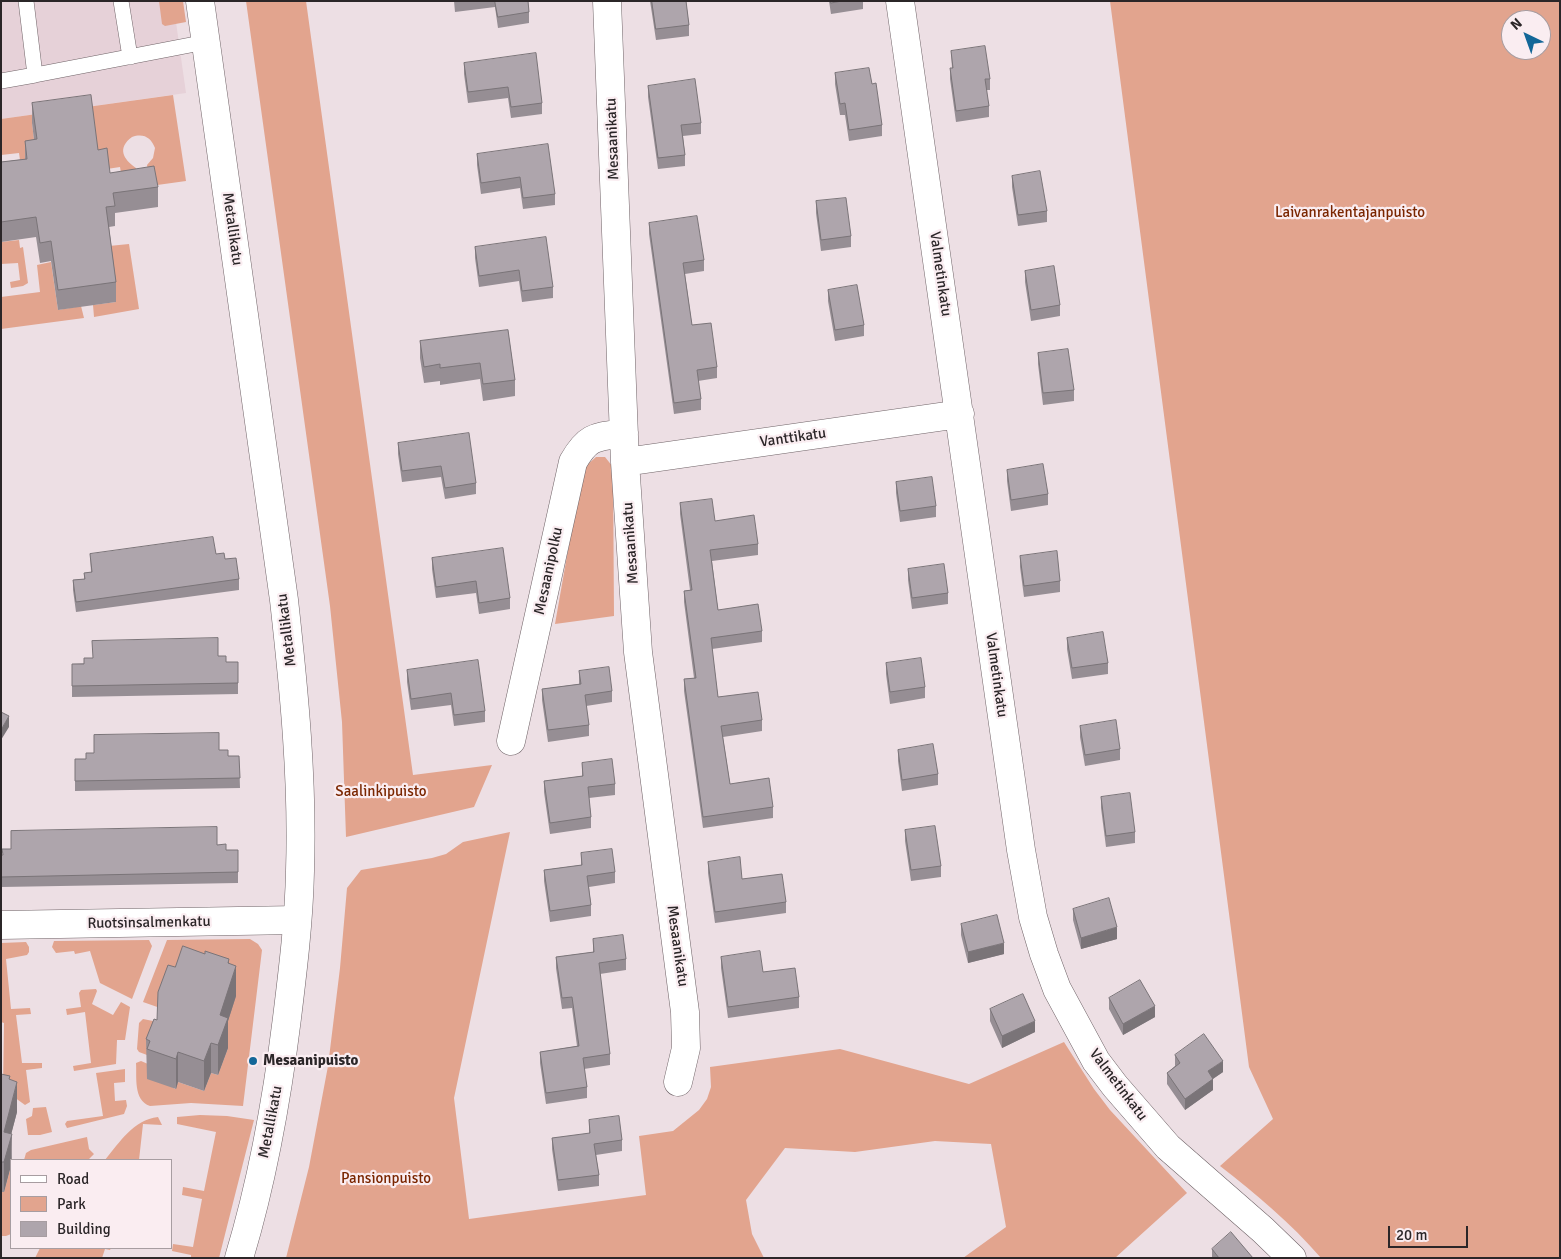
<!DOCTYPE html>
<html>
<head>
<meta charset="utf-8">
<style>
	body { margin:0 }
	#map { position:relative; width:1561px; height:1259px; overflow:hidden; background:#eddfe4; font-family:Signika,sans-serif }
	canvas { display:block }
	.frame { position:absolute; inset:0; border:2px solid #2b2628; pointer-events:none }
	.legend { position:absolute; left:10px; top:1159px; width:162px; height:90px; box-sizing:border-box; background:#faedf1; border:1px solid #a79da1; margin:0; padding:6px 9px; list-style:none; font-size:15px; color:#2b2628 }
	.legend li { display:flex; align-items:center; gap:10px; height:25px }
	.legend b { width:25px; border:1px solid #a79da1 }
	.north { position:absolute; left:1501px; top:10px; width:50px; height:50px; box-sizing:border-box; background:#faedf1; border:1px solid #a79da1; border-radius:50%; rotate:318deg; font-size:14px; font-weight:700; line-height:20px; text-align:center; color:#2b2628 }
	.north::after { content:''; display:block; margin:auto; width:18px; height:22px; background:#136798; clip-path:polygon(50% 0,100% 100%,50% 72%,0 100%) }
	.scale { position:absolute; left:1388px; top:1226px; width:80px; height:22px; box-sizing:border-box; border:2px solid #2b2628; border-top:0; padding-left:6px; font-size:15px; line-height:18px; white-space:nowrap; color:#2b2628; -webkit-text-stroke:4px #faedf1; paint-order:stroke }
</style>
</head>
<body>
<div id="map">
<canvas width="1561" height="1259"></canvas>
<div class="frame"></div>
<ul class="legend">
<li><b style="height:6px;background:#fff"></b>Road</li>
<li><b style="height:14px;background:#e2a48e"></b>Park</li>
<li><b style="height:14px;background:#aea5ac"></b>Building</li>
</ul>
<div class="north">N</div>
<div class="scale">20 m</div>
</div>
<script>
const g = document.querySelector('canvas').getContext('2d');
g.lineJoin = 'round';
function paint(path, color) { g.fillStyle = color; g.fill(path, 'evenodd'); }
function stroke(path, color, width, dash) { g.strokeStyle = color; g.lineWidth = width; g.lineCap = dash ? 'butt' : 'round'; g.setLineDash(dash || []); g.stroke(path); }
function drawText(font, color, halo, rows, align = 'center') {
  g.font = font + ' Signika,sans-serif'; g.lineWidth = 4.5; g.setLineDash([]); g.textBaseline = 'middle'; g.strokeStyle = halo; g.fillStyle = color; for (const [text, x, y, turn = 0] of rows) {
    g.save(); g.translate(x, y); g.rotate((+turn || 0) * Math.PI / 180); g.textAlign = isNaN(turn) ? turn : align; if (halo) g.strokeText(text, 0, 0); g.fillText(text, 0, 0); g.restore();
  }
}
paint(new Path2D(`
	M1 1H173L186 93 1 119Z`), '#e6d1d8');
paint(new Path2D(`
	M159 1H183L186 22 165 26 162 24Z
	M246 1H306L413 775 492 765 474 807 346 837 342 722 330 606Z
	M1110 1H1560V1258H1321C1291 1223 1256 1194 1220 1166L1273 1119 1249 1067ZM1511 20H1541V50H1511Z
	M173 95 186 181 150 186 147 165 153 158 155 148C151 138 144 133 132 137 117 148 123 159 136 168L139 188 124 190 120 167 107 169 32 123 36 157 20 160 19 153 1 155V119Z
	M19 240 20 248 23 247 28 283 23 286 11 288 10 282 20 280 18 263 1 264V242Z
	M129 244 139 309 94 317 93 305 116 302 109 246Z
	M51 262 58 310 81 306 84 318 1 329V297L40 292 37 265Z
	M596 457H605L613 467 614 616 555 624 581 476 587 465Z
	M510 832 454 1098 469 1219 646 1195 639 1136 673 1131 699 1110 707 1099 711 1087 710 1067 840 1049 969 1084 1064 1042 1094 1089 1110 1110 1187 1193 1115 1258H963L1006 1227 991 1144 935 1141 855 1152 785 1148 746 1200 752 1234 764 1258H286L309 1167 328 1066 340 968 347 888 361 870 432 858 446 854 463 842Z
	M250 939 258 944 262 950 243 1106 191 1103 150 1106C133 1100 137 1077 136 1063L141 1061 148 1064 150 1071 175 1089 178 1082 204 1091 211 1073 218 1075 228 1048 163 1009 143 1002 167 940Z
	M149 940 152 946 132 999 100 983 90 951 75 954 74 951 56 953 52 947 54 941Z
	M26 942 29 947V952L27 955 6 959 11 1009 30 1008 31 1014 16 1015 22 1063H42V1068L26 1070 30 1102 25 1105 3 1089 4 1023 1 1022V943Z
	M96 989 97 991 92 1004 113 1015 121 1002 130 1007 125 1040H117L116 1064 74 1071 73 1066 91 1063 85 1012 67 1015 66 1009 81 1007 79 993 81 990Z
	M143 1019 158 1022 147 1055 139 1052 137 1049 139 1023Z
	M125 1069V1082L114 1083 115 1101 126 1100 127 1106 124 1114 67 1128 65 1124 67 1121 103 1116 96 1073Z
	M46 1107 52 1132 40 1135H28L26 1119 32 1116 33 1108Z
	M200 1115 227 1116 254 1120 219 1258H191V1255L172 1251 173 1244 193 1247 202 1199 182 1195 183 1187 204 1191 216 1132 177 1124V1117Z
	M158 1117 162 1125 143 1124 139 1160H105C120 1142 133 1120 158 1117Z
	M87 1137 89 1149 94 1154 88 1160H24L26 1153 31 1150Z
	M11 1166V1234L6 1236H1V1192H4Z
	M40 1248H111L110 1250 105 1249 102 1258H35Z`), '#e2a48e');
const lane = new Path2D(`
	M26 1 35 75 206 42
	M121 1 130 57
	M1 81 35 75`);
const street = new Path2D(`
	M607 1 625 462 638 652 685 1012 686 1048 678 1082
	M900 1 1021 850 1033 917 1044 954 1057 989 1096 1061 1115 1086 1168 1147 1263 1230 1292 1258
	M625 462 960 414
	M511 741 573 462C588 436 595 437 624 433
	M1 925 297 920`);
const secondary = new Path2D(`
	M200 1 284 600C294 690 303 781 300 871 299 920 293 969 287 1018 277 1099 263 1179 239 1258`);
stroke(lane, '#706468', 16);
stroke(street, '#706468', 29);
stroke(secondary, '#706468', 29);
stroke(lane, '#fff', 15);
stroke(street, '#fff', 28);
stroke(secondary, '#fff', 28);
paint(new Path2D(`
	M454 1H528L529 12V23L498 28 495 7 455 12Z
	M650 1H686L689 25V36L656 40Z
	M829 1H863V9L831 14Z
	M951 51 990 79V90H986L989 106V117L956 122 950 79V68H952Z
	M464 63 542 103V114L511 118 508 98 468 103 464 74Z
	M835 73 872 84 882 125V136L849 141 845 115H840L835 84Z
	M648 86 701 123V134L683 136 685 155V166L658 169 648 97Z
	M32 103 98 150 110 173 158 187V207L115 213V226L109 227 116 282V302L58 310 51 261 40 263 36 237 1 242V162L25 159V141L34 140 32 123Z
	M477 154 555 194V205L523 209 520 188 481 194 477 165Z
	M1012 176 1047 211V222L1018 226 1012 187Z
	M816 201 851 236V247L821 251 816 213Z
	M649 223 704 260V271L685 274 692 325 717 367V378L698 381 701 399V410L674 414 649 234Z
	M475 247 553 287V298L522 302 519 281 479 287 475 258Z
	M1025 271 1060 305V316L1031 321 1025 282Z
	M828 290 864 325V336L835 341 828 301Z
	M508 330 515 380V396L483 401 480 379 440 385V381L424 383 420 358V341Z
	M1038 353 1074 390V401L1043 405 1038 364Z
	M398 443 476 483V494L445 499 441 477 402 482 398 454Z
	M1007 470 1048 494V505L1011 511 1007 481Z
	M896 482 936 506V517L900 522 896 493Z
	M680 503 758 544V555L712 561 718 610 762 631V642L712 649 718 697 762 720V731L723 737 730 784 773 807V818L703 828 684 691V679L694 678 684 602V591L690 590 680 514Z
	M90 554H216L225 559 239 579V590L76 612 73 590V580L84 579V573L91 572Z
	M1020 556 1060 581V592L1024 597 1020 567Z
	M432 558 510 598V609L479 614 476 593 436 598 432 569Z
	M908 569 948 593V604L912 609 908 580Z
	M1067 638 1108 663V674L1072 679 1067 649Z
	M218 656 226 662H238V694L72 697V664Z
	M886 663 925 687V698L890 704 886 674Z
	M407 670 485 711V722L454 726 451 705 411 710 407 682Z
	M579 671 612 691V702L586 706 589 725V736L548 742 542 700V689L579 684Z
	M1080 726 1120 749V760L1085 766 1080 737Z
	M219 750 228 756H239L240 788 75 791V759H86Z
	M898 750 938 774V785L902 791 898 761Z
	M582 763 615 784V795L589 798 591 817V828L550 834 544 792V781L582 776Z
	M1101 797 1135 832V843L1106 847 1101 808Z
	M905 830 941 866V877L911 881 905 841Z
	M217 845 226 850H238V883L1 887V855Z
	M581 853 615 872V883L589 887 591 905V916L550 922 544 881V870L581 865Z
	M708 862 786 902V913L715 923 708 873Z
	M1073 909 1117 939 1081 949 1073 920Z
	M961 924 1004 954 968 963 961 935Z
	M593 939 626 959V970L600 974 610 1054V1065L584 1069 587 1087V1098L546 1104 540 1063V1052L577 1046 572 1008 562 1009 556 968V957L593 952Z
	M721 957 763 972 799 997V1008L728 1018 721 968Z
	M229 963 236 996 228 1021V1048L218 1075 211 1073 204 1091 178 1082 176 1089 147 1079 146 1039 157 1020 175 967Z
	M1109 998 1155 1017 1123 1035 1109 1009Z
	M990 1009 1035 1032 1002 1048 990 1021Z
	M1175 1055 1223 1072 1213 1079V1090L1185 1110 1167 1084V1073L1175 1066Z
	M1 1074 10 1080 17 1112 11 1134 12 1160 4 1192H1Z
	M589 1120 622 1140V1151L596 1155 599 1175V1186L558 1191 552 1149V1138L589 1134Z
	M1212 1249 1253 1258H1212Z`), '#968e94');
paint(new Path2D(`
	M9 716V727L1 740V730Z
	M1117 927V939L1081 949V938Z
	M1004 943V954L968 963V952Z
	M229 959V986L236 966V996L228 1021V1048L218 1075V1045L220 1015 228 963Z
	M1155 1006V1017L1123 1035V1024Z
	M1035 1021V1032L1002 1048V1036Z
	M211 1043V1073L204 1091V1061Z
	M178 1052V1082L176 1089V1059Z
	M1223 1061V1072L1208 1082V1071Z
	M1213 1079V1090L1185 1110V1099Z
	M17 1082V1112L4 1162V1132Z
	M12 1134 11 1166 4 1192V1162Z`), '#7a7478');
const building = new Path2D(`
	M495 1H528L529 12 498 17Z
	M652 1H686L689 25 656 29Z
	M830 1H842L831 3Z
	M985 46 990 79H985L989 106 956 111 950 68H953L951 51Z
	M536 53 542 103 511 107 508 87 468 92 464 63Z
	M869 68 872 84 876 83 882 125 849 130 845 103 840 104 835 73Z
	M695 79 701 123 681 125 685 155 658 158 648 86Z
	M91 95 98 150 107 148 110 173 154 166 158 187 113 193 115 206 106 207 116 282 58 290 51 241 40 243 36 217 1 222V162L27 159 25 141 37 139 32 103Z
	M548 144 555 194 523 198 520 177 481 183 477 154Z
	M1040 171 1047 211 1018 215 1012 176Z
	M846 198 851 236 821 240 816 201Z
	M697 216 704 260 683 263 692 325 711 323 717 367 697 370 701 399 674 403 649 223Z
	M546 237 553 287 522 291 519 270 479 276 475 247Z
	M1054 266 1060 305 1031 310 1025 271Z
	M857 285 864 325 835 330 828 290Z
	M508 330 515 380 483 384 480 363 440 368V364L424 367 420 341Z
	M1068 349 1074 390 1043 393 1038 353Z
	M469 433 476 483 445 488 441 466 402 471 398 443Z
	M1043 464 1048 494 1011 500 1007 470Z
	M932 477 936 506 900 511 896 482Z
	M712 499 715 521 754 515 758 544 710 550 718 610 758 604 762 631 711 638 718 697 758 692 762 720 721 726 730 784 769 778 773 807 703 817 684 679 696 678 684 591 692 590 680 503Z
	M213 537 216 554 224 553 225 559 236 558 239 579 76 602 73 580 85 579 84 573 92 572 90 554Z
	M503 548 510 598 479 603 476 581 436 587 432 558Z
	M1057 551 1060 581 1024 586 1020 556Z
	M944 564 948 593 912 598 908 569Z
	M1103 632 1108 663 1072 668 1067 638Z
	M218 638V656H226V662H238V683L72 686V664H84V658H93L92 641Z
	M921 658 925 687 890 692 886 663Z
	M478 660 485 711 454 715 451 693 411 699 407 670Z
	M609 667 612 691 585 695 589 725 548 730 542 689 581 684 579 671Z
	M1 712 9 716 1 730Z
	M1116 720 1120 749 1085 755 1080 726Z
	M219 733V750H228V756H239L240 778 75 781V759H86V753H94V735Z
	M933 744 938 774 902 780 898 750Z
	M612 759 615 784 588 787 591 817 550 823 544 781 583 776 582 763Z
	M1130 793 1135 832 1106 836 1101 797Z
	M935 826 941 866 911 870 905 830Z
	M217 827V845L226 844V850H238V872L1 877V855H3L2 849H11V831Z
	M612 849 615 872 587 876 591 905 550 911 544 870 582 865 581 853Z
	M740 857 742 879 782 874 786 902 715 912 708 862Z
	M1109 898 1117 927 1081 938 1073 909Z
	M997 915 1004 943 968 952 961 924Z
	M623 935 626 959 599 963 610 1054 583 1058 587 1087 546 1093 540 1052 579 1046 572 997 562 998 556 957 594 952 593 939Z
	M183 946 205 954V951L229 959 228 963 236 966 220 1015 228 1018 218 1045 211 1043 204 1061 178 1052 176 1059 147 1049 150 1041 146 1039 154 1019 157 1020 158 992 168 965 175 967Z
	M760 951 763 972 795 968 799 997 728 1007 721 957Z
	M1140 980 1155 1006 1123 1024 1109 998Z
	M1023 994 1035 1021 1002 1036 990 1009Z
	M1204 1034 1223 1061 1208 1071 1213 1079 1185 1099 1167 1073 1180 1063 1175 1055Z
	M1 1074 10 1076 9 1079 17 1082 4 1132 12 1134 4 1162H1Z
	M619 1116 622 1140 594 1144 599 1175 558 1180 552 1138 590 1133 589 1120Z
	M1231 1232 1253 1258H1219L1212 1249Z`);
paint(building, '#aea5ac');
stroke(building, '#7a7478', 1);
for (const [x, y, r, color] of [
	[253,1061,5,"#136798"]
]) { const dot = new Path2D(); dot.arc(x, y, r, 0, 2 * Math.PI); g.fillStyle = color; g.fill(dot); stroke(dot, '#faedf1', 2); }
drawText('15px', '#2b2628', '#faedf1', [
	["Mesaanikatu",613,139,-92],
	["Metallikatu",232,229,82],
	["Valmetinkatu",940,274,82],
	["Vanttikatu",793,438,-8],
	["Mesaanikatu",631,543,-94],
	["Mesaanipolku",549,571,-78],
	["Metallikatu",287,630,-97],
	["Valmetinkatu",996,675,82],
	["Ruotsinsalmenkatu",149,923,-1],
	["Mesaanikatu",677,946,82],
	["Valmetinkatu",1118,1085,53],
	["Metallikatu",271,1122,-79]
]);
drawText('15px', '#7a2600', '#faedf1', [
	["Laivanrakentajanpuisto",1350,213],
	["Saalinkipuisto",381,792],
	["Pansionpuisto",386,1179]
]);
drawText('bold 15px', '#2b2628', '#faedf1', [
	["Mesaanipuisto",263,1061]
], 'left');
</script>
</body>
</html>
